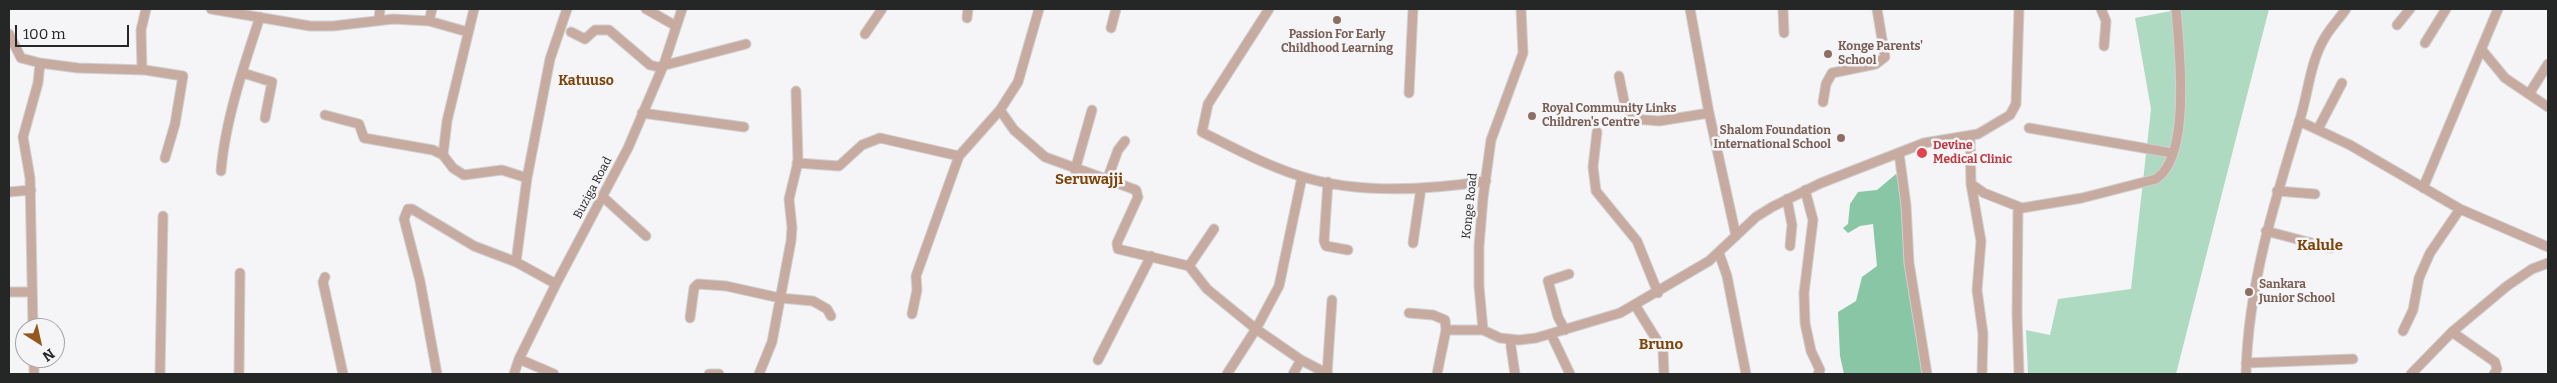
<!DOCTYPE html>
<html>
<head>
<meta charset="utf-8">
<style>
	body { margin:0 }
	#map { position:relative; width:2557px; height:383px; overflow:hidden; background:#f5f5f7; font-family:Bitter,serif }
	canvas { display:block }
	.frame { position:absolute; inset:0; border:10px solid #252626; pointer-events:none }
	.north { position:absolute; left:15px; top:318px; width:50px; height:50px; box-sizing:border-box; background:#f5f5f7; border:1px solid #a2a2a3; border-radius:50%; rotate:145deg; font-size:14px; font-weight:700; line-height:20px; text-align:center; color:#252626 }
	.north::after { content:''; display:block; margin:auto; width:18px; height:22px; background:#95571d; clip-path:polygon(50% 0,100% 100%,50% 72%,0 100%) }
	.scale { position:absolute; left:15px; top:25px; width:114px; height:22px; box-sizing:border-box; border:2px solid #252626; border-top:0; padding-left:6px; font-size:15px; line-height:18px; white-space:nowrap; color:#252626; -webkit-text-stroke:4px #f5f5f7; paint-order:stroke }
</style>
</head>
<body>
<div id="map">
<canvas width="2557" height="383"></canvas>
<div class="frame"></div>
<div class="north">N</div>
<div class="scale">100 m</div>
</div>
<script>
const g = document.querySelector('canvas').getContext('2d');
g.lineJoin = 'round';
function paint(path, color) { g.fillStyle = color; g.fill(path, 'evenodd'); }
function stroke(path, color, width, dash) { g.strokeStyle = color; g.lineWidth = width; g.lineCap = dash ? 'butt' : 'round'; g.setLineDash(dash || []); g.stroke(path); }
function drawText(font, color, halo, rows, align = 'center') {
  g.font = font + ' Bitter,serif'; g.lineWidth = 5; g.setLineDash([]); g.textBaseline = 'middle'; g.strokeStyle = halo; g.fillStyle = color; for (const [text, x, y, turn = 0] of rows) {
    g.save(); g.translate(x, y); g.rotate((+turn || 0) * Math.PI / 180); g.textAlign = isNaN(turn) ? turn : align; if (halo) g.strokeText(text, 0, 0); g.fillText(text, 0, 0); g.restore();
  }
}
paint(new Path2D(`
	M2181 9H2269L2176 374H2028L2026 330 2050 335 2058 299 2131 289 2151 109 2135 18Z`), '#afdac2');
paint(new Path2D(`
	M1896 174 1900 179 1910 299 1924 374H1844L1840 356 1838 312 1856 301 1862 277 1877 266 1873 224 1860 226 1848 233 1843 228 1848 224 1850 204 1858 192 1877 190Z`), '#88c6a5');
const minor = new Path2D(`
	M211 9 310 26H333L393 19 429 21 468 32
	M474 9 447 121 443 155 453 168 464 175 502 170 527 178 516 262
	M646 9 676 26
	M1269 9 1208 104 1202 132C1234 148 1265 165 1300 176 1356 194 1428 190 1486 181
	M1690 9 1709 113 1736 236
	M1783 9 1784 33
	M2101 9 2106 21 2104 46
	M967 18 968 9
	M379 19 380 9
	M429 21 432 9
	M2397 25 2410 9
	M1111 28 1116 9
	M571 32 585 39 595 30H609L650 65 658 67 746 44
	M9 34 21 58 40 63 38 83 23 137 30 178 33 328
	M865 34 882 9
	M2425 43 2446 9
	M2482 50 2505 78 2548 107
	M40 63 78 68 145 70 183 76 175 124 165 158
	M142 70 141 30 146 9
	M243 73 272 82 265 118
	M1619 76 1625 106 1635 119 1659 121 1709 113
	M1409 93 1413 9
	M2529 94 2548 64
	M1823 102 1826 84 1832 73 1876 64 1885 57 1877 9
	M1000 110 1014 130 1045 157 1136 190 1138 197 1117 243 1118 249 1189 266 1207 289 1256 329 1301 360 1328 374
	M642 113 744 127
	M325 115 359 124 364 138 433 150 443 155
	M2299 121 2350 145 2460 209 2548 247
	M2029 128 2172 153
	M2318 129 2342 83
	M1597 132 1593 167 1596 191 1637 241 1658 293
	M1970 136 1971 184 1984 193 2022 208 2082 198 2156 179C2192 156 2179 47 2176 9
	M1899 153 1906 205 1909 263 1927 374
	M797 163 839 166 862 145 880 138 959 156
	M1075 170 1092 110
	M221 171C225 121 244 65 260 17
	M527 178 550 59 567 9
	M1107 180 1118 150 1125 141
	M1328 182 1324 241 1326 246 1348 250
	M1971 184 1981 241 1977 290 1983 334 1982 374
	M2423 188 2498 9
	M1805 190 1813 220 1804 293 1805 323 1811 351 1820 370 1818 374
	M2277 191 2315 194
	M9 192 31 190
	M603 197 646 236
	M1787 199 1792 225 1790 246
	M2018 207 2017 314 2019 374
	M2266 231 2331 248
	M1413 243 1421 188
	M1719 253 1727 276 1746 374
	M1189 266 1214 229
	M325 277 323 282 343 374
	M9 292H31
	M1635 305 1663 350 1664 374
	M1409 313 1433 315 1445 320 1446 330 1437 374
	M912 314 917 290 916 276 959 156 1000 110 1018 82 1039 9
	M690 318 694 288 698 284 726 286 780 298 813 301 827 309 831 316
	M1446 330H1483L1500 338 1519 340 1536 338 1620 313 1709 261 1756 217 1772 207 1821 183 1924 143 1978 134 2010 115 2016 104 2019 9
	M1483 330 1479 286V246L1483 198 1491 140 1523 53 1521 9
	M1565 330 1558 317 1548 281 1569 274
	M2403 331 2413 310 2419 278 2430 253 2460 209
	M2452 332 2495 362 2497 369 2494 374
	M1551 334 1570 374
	M1510 340 1515 374
	M34 358V374
	M519 359 554 374
	M1098 360 1151 256
	M2246 363 2353 359
	M160 374 163 216
	M239 374 240 273
	M437 374 420 281 404 219 408 209H412L474 246 516 262 556 284
	M514 374 519 359 556 284 628 148 664 64 682 9
	M709 374H719
	M759 374 772 342 791 241 792 228 789 199 798 162 796 91
	M1227 374 1256 329 1279 286 1302 177
	M1293 374 1301 360
	M1327 374 1332 300
	M2246 374C2248 286 2274 203 2300 119 2308 94 2310 63 2324 39 2330 28 2339 19 2346 9
	M2411 374 2452 332 2507 286 2532 269 2548 263`);
stroke(minor, '#d0d0d1', 11);
stroke(minor, '#c7aba0', 9);
for (const [x, y, r, color] of [
	[1337,20,5,"#8d6e63"],
	[1828,54,5,"#8d6e63"],
	[1532,116,5,"#8d6e63"],
	[1841,138,5,"#8d6e63"],
	[1922,153,6,"#e0444e"],
	[2249,292,5,"#8d6e63"]
]) { const dot = new Path2D(); dot.arc(x, y, r, 0, 2 * Math.PI); g.fillStyle = color; g.fill(dot); stroke(dot, '#f5f5f7', 2); }
drawText('bold 12px', '#785e54', '#f5f5f7', [
	["Passion For Early",1337,35,"center"],
	["Childhood Learning",1337,49,"center"],
	["Konge Parents'",1838,47],
	["School",1838,61],
	["Royal Community Links",1542,109],
	["Children's Centre",1542,123],
	["Shalom Foundation",1831,131,"right"],
	["International School",1831,145,"right"],
	["Sankara",2259,285],
	["Junior School",2259,299]
], 'left');
drawText('bold 12px', '#be3a42', '#f5f5f7', [
	["Devine",1933,146],
	["Medical Clinic",1933,160]
], 'left');
drawText('12px', '#252626', '#f5f5f7', [
	["Buziga Road",593,188,-62],
	["Konge Road",1470,206,-84]
]);
drawText('bold 14px', '#7b4409', '#f5f5f7', [
	["Katuuso",586,81]
]);
drawText('bold 15px', '#7b4409', '#f5f5f7', [
	["Seruwajji",1089,180],
	["Kalule",2320,246],
	["Bruno",1661,345]
]);
</script>
</body>
</html>
